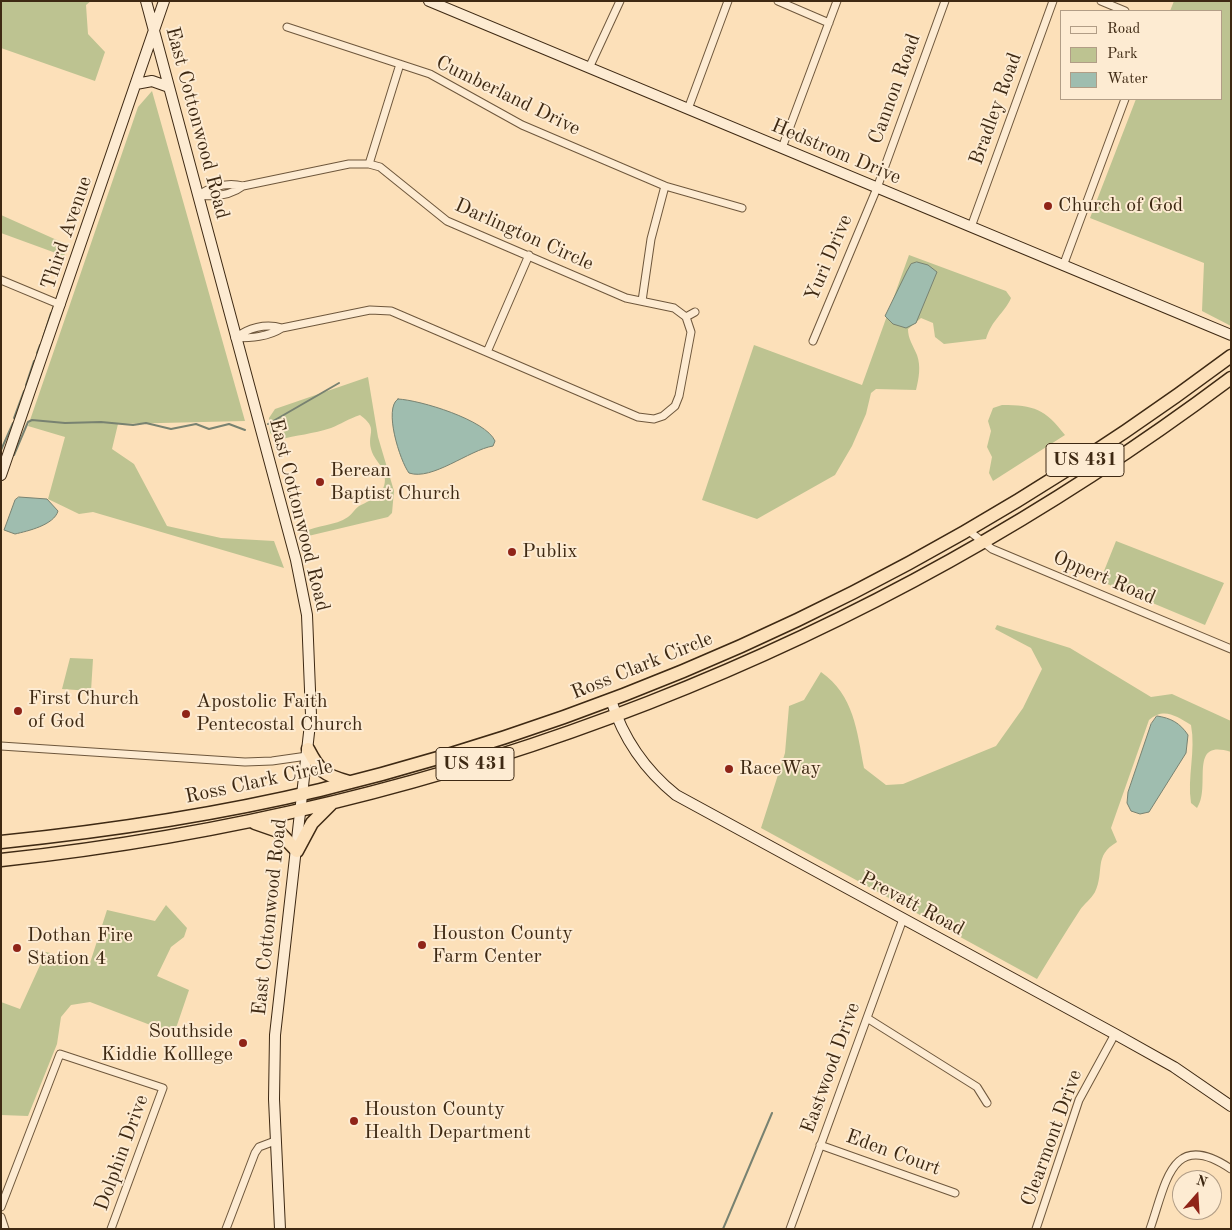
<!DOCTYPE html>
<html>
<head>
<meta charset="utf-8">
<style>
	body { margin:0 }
	#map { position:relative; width:1232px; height:1230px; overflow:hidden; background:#fce0b9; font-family:"Old Standard TT",serif }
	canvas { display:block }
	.frame { position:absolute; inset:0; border:2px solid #3e2913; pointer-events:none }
	.legend { position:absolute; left:1060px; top:10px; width:162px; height:90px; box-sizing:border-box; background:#fdebd2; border:1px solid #b19d86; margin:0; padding:6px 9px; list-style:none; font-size:15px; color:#3e2913 }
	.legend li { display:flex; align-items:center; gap:10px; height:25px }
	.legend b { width:25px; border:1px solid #b19d86 }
	.north { position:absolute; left:1172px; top:1170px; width:50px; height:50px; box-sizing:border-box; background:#fdebd2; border:1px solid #b19d86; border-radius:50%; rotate:19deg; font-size:14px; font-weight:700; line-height:20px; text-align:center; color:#3e2913 }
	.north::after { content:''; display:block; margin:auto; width:18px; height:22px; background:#8f2418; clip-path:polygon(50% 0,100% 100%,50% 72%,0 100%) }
</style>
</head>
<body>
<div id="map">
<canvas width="1232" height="1230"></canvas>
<div class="frame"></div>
<ul class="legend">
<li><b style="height:6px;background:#fdebd2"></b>Road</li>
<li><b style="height:14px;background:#bdc391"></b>Park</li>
<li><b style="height:14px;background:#9fbdaf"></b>Water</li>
</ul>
<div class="north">N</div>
</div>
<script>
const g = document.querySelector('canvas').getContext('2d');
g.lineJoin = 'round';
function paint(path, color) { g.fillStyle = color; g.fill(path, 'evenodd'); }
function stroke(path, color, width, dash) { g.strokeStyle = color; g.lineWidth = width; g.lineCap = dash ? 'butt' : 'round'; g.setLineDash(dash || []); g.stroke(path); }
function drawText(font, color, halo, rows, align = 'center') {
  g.font = font + ' "Old Standard TT",serif'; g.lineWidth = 4; g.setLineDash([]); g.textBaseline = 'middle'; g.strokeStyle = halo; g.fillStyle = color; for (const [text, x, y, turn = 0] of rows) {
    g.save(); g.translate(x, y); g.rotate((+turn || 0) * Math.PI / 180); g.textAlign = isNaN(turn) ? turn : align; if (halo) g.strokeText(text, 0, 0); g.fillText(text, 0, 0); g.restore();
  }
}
paint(new Path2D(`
	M1 1H91L86 5 88 34 105 52 95 81 1 48Z
	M1174 1H1231V326L1202 311 1204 263 1090 218 1136 99H1221V11H1170Z
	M152 91 245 421 118 424 112 449 134 464 167 526 221 538 274 541 284 568 93 512 79 514 48 499 65 437 28 426 138 107Z
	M1 215 68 245 64 256 1 233Z
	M909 255 1006 291 1011 298C1004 314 992 319 986 339L944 344 935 337 933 323 921 318 908 329C908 339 913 345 917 355 921 366 919 378 916 390L876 389 871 393 866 414 852 446 835 475 757 519 702 500 754 345 862 385Z
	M368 377 378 437 394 491 392 513 388 517 304 537V532C317 525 335 526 348 517 352 514 355 509 359 506 373 499 389 493 384 473 382 465 373 458 371 449 367 432 379 429 360 415 348 419 341 424 331 428 313 434 296 435 279 440L270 433 269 418 275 409Z
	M1002 405C1034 405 1045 409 1065 435L993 481 989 473 992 457 987 447 991 431 988 421 993 408Z
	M1116 541 1224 583 1205 625 1100 581Z
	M997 625 1070 648 1151 697 1172 694 1231 721V752C1187 738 1212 787 1197 808L1191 803C1187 777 1196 751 1191 725 1176 716 1164 707 1149 720L1111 828 1117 842C1093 856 1105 871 1095 892 1091 899 1084 904 1080 910 1065 933 1051 956 1037 979L761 828 785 753 789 706 804 700 821 672C854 695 857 731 864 768L886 785 903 784 996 746 1023 708 1042 669 1031 648 995 629Z
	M70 658 93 659 91 691 62 689Z
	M166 905 187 928 184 937 171 947 157 976 189 990 174 1034 90 1002 71 1005 61 1017 57 1044 28 1116 1 1115V1002L20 1009 46 952 90 963 107 910 155 921Z`), '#bdc391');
const water = new Path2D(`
	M917 262 928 265 937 272 916 323 906 328 893 324 885 316 907 271 911 264Z
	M398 399C420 400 486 420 495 441L493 446C469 450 432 481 409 473 400 461 383 408 398 399Z
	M19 497 47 499 58 511C54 525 28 531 15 534L4 530 15 500Z
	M1157 716C1171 718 1180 723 1188 735L1186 753 1149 812 1140 814 1131 811 1127 803 1128 792 1151 724Z`);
paint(water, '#9fbdaf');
stroke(water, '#788271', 1);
stroke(new Path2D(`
	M58 295 60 288
	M43 338 51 313
	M37 353 40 345
	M26 385 34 361
	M14 418 24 391
	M268 424 339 383
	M1 450 13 423
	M14 455 28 422 32 420 65 423 101 422 133 425 146 423 171 429 196 424 209 429 229 424 245 430
	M723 1229 772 1113`), '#788271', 2);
const street = new Path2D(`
	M778 1 829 23
	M1101 1 1125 11
	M287 27 430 74 522 125 665 186 742 208
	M589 68 620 1
	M688 109 728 1
	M782 148 837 1
	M369 164 400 64
	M198 195C211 187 227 182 243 186L349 164H369L380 167 447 221 626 298 674 308 686 317 691 332 679 396 675 406 663 416 654 419 638 417 391 311 370 310 282 328C268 337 251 338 235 338
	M198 195C213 197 230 196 243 186
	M971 227 1053 1
	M1063 266 1125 99
	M1 280 61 305
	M642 301 651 239 665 186
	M686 317 695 312
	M235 338C248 328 265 323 282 328
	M813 341 877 188 945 1
	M487 352 529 255
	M969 531 992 549 1231 649
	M1 746 245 762 272 761 307 756
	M867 1018 977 1087 987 1103
	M820 1145 955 1193
	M1 1207 60 1054 163 1088 111 1229
	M1 1217 5 1229
	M226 1229 255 1153 259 1147 275 1141
	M790 1229 903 919
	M1036 1229 1079 1100 1115 1034
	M1150 1229C1166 1184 1171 1128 1231 1169`);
const secondary = new Path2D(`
	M146 1 296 560 307 615 311 715 275 1035 274 1099 280 1229
	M429 1 1231 335
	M136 84 152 81 169 87
	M1 475 164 1
	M611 700C623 738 645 770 676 795L1115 1034 1174 1067 1231 1106`);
const highway = new Path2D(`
	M308 749C320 772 324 775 349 782
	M255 823 278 831 297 851 312 823 331 804
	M1 842C108 831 215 815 320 790 655 708 955 563 1231 356
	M1 860C450 812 870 649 1231 378`);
stroke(street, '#6e573c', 9);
stroke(secondary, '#3e2913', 12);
stroke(highway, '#3e2913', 15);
stroke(street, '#fdebd2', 7);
stroke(secondary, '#fdebd2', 10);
stroke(highway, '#fce0b9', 12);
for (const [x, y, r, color] of [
	[1048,206,5,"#8f2418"],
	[320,482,5,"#8f2418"],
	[512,552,5,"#8f2418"],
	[18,711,5,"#8f2418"],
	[186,714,5,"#8f2418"],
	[729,769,5,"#8f2418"],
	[422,945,5,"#8f2418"],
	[17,948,5,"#8f2418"],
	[243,1043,5,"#8f2418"],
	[354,1121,5,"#8f2418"]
]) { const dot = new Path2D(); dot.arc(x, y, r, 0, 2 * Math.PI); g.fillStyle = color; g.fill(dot); stroke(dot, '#fdebd2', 2); }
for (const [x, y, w] of [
	[1085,460,78],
	[475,764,78]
]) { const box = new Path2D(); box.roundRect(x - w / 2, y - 16.5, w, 33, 4); g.fillStyle = '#fdebd2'; g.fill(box); stroke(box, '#3e2913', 1); }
drawText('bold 19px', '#3e2913', null, [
	["US 431",1085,460],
	["US 431",475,764]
]);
drawText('20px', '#3e2913', '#fdebd2', [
	["Cannon Road",895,89,-70],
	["Cumberland Drive",508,96,26],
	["Bradley Road",996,109,-70],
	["East Cottonwood Road",197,123,75],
	["Hedstrom Drive",836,152,23],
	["Third Avenue",67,233,-71],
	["Darlington Circle",524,235,24],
	["Yuri Drive",829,258,-67],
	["East Cottonwood Road",299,515,76],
	["Oppert Road",1104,578,23],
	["Ross Clark Circle",642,666,-22],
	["Ross Clark Circle",259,782,-12],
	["Prevatt Road",912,904,28],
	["East Cottonwood Road",270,917,-84],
	["Eastwood Drive",831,1068,-70],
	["Clearmont Drive",1052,1138,-70],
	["Dolphin Drive",122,1153,-70],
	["Eden Court",893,1153,20]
]);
drawText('20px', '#3e2913', '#fdebd2', [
	["Church of God",1058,206],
	["Berean",330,471],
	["Baptist Church",330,494],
	["Publix",522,552],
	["First Church",28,699],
	["of God",28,722],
	["Apostolic Faith",196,702],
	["Pentecostal Church",196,725],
	["RaceWay",739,769],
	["Houston County",432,934],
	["Farm Center",432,957],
	["Dothan Fire",27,936],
	["Station 4",27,959],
	["Southside",233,1032,"right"],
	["Kiddie Kolllege",233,1055,"right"],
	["Houston County",364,1110],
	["Health Department",364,1133]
], 'left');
</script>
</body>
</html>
